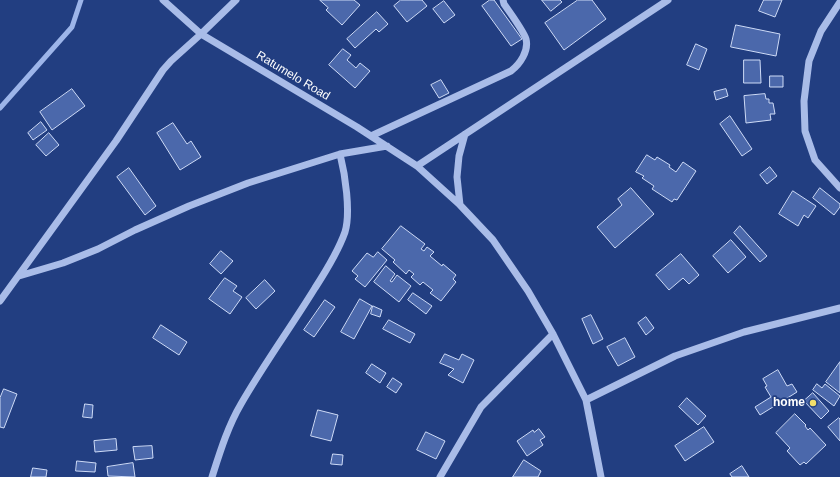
<!DOCTYPE html>
<html>
<head>
<meta charset="utf-8">
<style>
	body { margin:0 }
	canvas { display:block; background:#223e81 }
</style>
</head>
<body>
<canvas width="840" height="477"></canvas>
<script>
const g = document.querySelector('canvas').getContext('2d');
g.lineJoin = 'round';
function stroke(path, color, width, dash) { g.strokeStyle = color; g.lineWidth = width; g.lineCap = dash ? 'butt' : 'round'; g.setLineDash(dash || []); g.stroke(path); }
function paint(path, color) { g.fillStyle = color; g.fill(path, 'evenodd'); }
function drawText(font, color, halo, rows, align = 'center') {
  g.font = font + ' Helvetica,sans-serif'; g.lineWidth = 3.5; g.setLineDash([]); g.textBaseline = 'middle'; g.strokeStyle = halo; g.fillStyle = color; for (const [text, x, y, turn = 0] of rows) {
    g.save(); g.translate(x, y); g.rotate((+turn || 0) * Math.PI / 180); g.textAlign = isNaN(turn) ? turn : align; if (halo) g.strokeText(text, 0, 0); g.fillText(text, 0, 0); g.restore();
  }
}
stroke(new Path2D(`
	M0 108 72 27 81 0`), '#9db5e9', 5);
const building = new Path2D(`
	M320 0H354L360 5 342 25 326 10 328 8Z
	M401 0H422L427 6 407 22 394 6Z
	M490 0H494L522 39 511 46 482 6Z
	M542 0H560L562 2 551 11Z
	M578 0H592L606 19 564 50 545 23Z
	M764 0H782L775 17 759 11Z
	M444 1 455 15 444 23 433 9Z
	M377 12 388 24 379 32 376 29 355 48 347 39Z
	M736 25 780 34 776 56 731 47Z
	M696 44 707 49 699 70 687 65Z
	M343 49 351 55 347 60 356 68 360 63 370 71 355 88 329 65Z
	M744 60H760L761 83H744Z
	M770 76H783V87H770Z
	M441 80 449 93 439 98 431 85Z
	M72 89 85 106 52 130 40 112Z
	M726 89 728 96 716 100 714 92Z
	M765 94 766 99H769V103H773L775 114H770L771 120 746 123 744 96Z
	M730 116 752 149 742 156 720 124Z
	M41 122 47 130 33 140 28 133Z
	M173 123 187 144 191 141 201 157 180 170 157 133Z
	M49 133 59 145 46 156 36 145Z
	M647 155 655 160 657 157 670 165 669 167 676 172 683 162 696 171 677 200 674 199 672 202 652 189 654 186 642 178 644 176 636 172Z
	M770 167 777 176 767 184 760 175Z
	M129 168 156 206 145 215 117 177Z
	M631 188 654 214 615 248 597 227 622 205 618 199Z
	M820 188 840 204V207L834 215 813 198Z
	M793 191 816 206 808 218 804 215 798 226 779 214Z
	M401 226 425 244 421 249 424 251 427 247 434 252 430 256 442 266 443 264 456 275 453 279 456 282 441 301 430 293 433 290 423 282 420 285 411 277 414 274 409 270 406 274 393 262 395 260 382 249Z
	M740 226 767 256 760 262 734 233Z
	M731 240 746 257 728 273 713 256Z
	M221 251 233 261 221 274 210 264Z
	M378 252 387 260 365 287 355 279 358 276 352 271 367 253 373 257Z
	M681 254 699 275 689 284 683 278 669 290 656 275Z
	M386 266 395 274 390 281 392 282 397 275 411 286 399 302 374 282Z
	M225 278 237 286 233 291 242 297 230 314 209 299Z
	M265 280 275 291 256 309 246 298Z
	M413 293 432 306 426 314 408 300Z
	M360 299 372 306 354 339 341 332Z
	M325 300 335 307 314 337 304 330Z
	M373 306 382 310 380 317 371 314Z
	M591 315 603 339 593 344 582 319Z
	M646 317 654 328 646 335 638 323Z
	M389 320 415 334 410 343 383 329Z
	M161 325 187 342 179 355 153 338Z
	M625 338 635 357 618 366 607 347Z
	M445 354 459 360 462 354 474 360 463 383 448 375 454 369 440 363Z
	M840 362V393L826 382Z
	M372 364 386 373 380 383 366 373Z
	M778 370 787 386 792 384 797 392 760 415 755 407 771 397 765 387 767 386 763 379Z
	M393 378 402 384 396 393 387 387Z
	M817 384 822 388 825 384 840 396 834 406 813 390Z
	M4 389 17 394 4 428 0 427V398Z
	M813 393 829 411 821 419 804 401Z
	M687 398 706 416 698 425 679 407Z
	M85 404 93 405 92 418 83 417Z
	M318 410 338 415 331 441 311 436Z
	M795 414 806 425 805 426 808 430 810 428 826 445 806 464 804 462 800 465 787 451 790 448 776 433Z
	M839 418 840 419V441L828 427Z
	M704 427 714 442 685 461 675 446Z
	M539 429 545 437 540 440 543 445 527 456 517 441 533 430 534 432Z
	M426 432 445 441 436 459 417 450Z
	M116 439 117 450 95 452 94 441Z
	M152 446 153 458 135 460 133 447Z
	M333 454 343 455 342 465 331 464Z
	M524 460 541 471 538 477H513Z
	M77 461 96 463 95 472 76 471Z
	M133 463 135 477 108 476 107 467Z
	M742 466 749 477H732L730 474Z
	M33 468 47 470 46 477H31Z`);
paint(building, '#4b68ab');
stroke(building, '#cddaf6', 1);
stroke(new Path2D(`
	M163 0 201 34 357 127 417 166 460 205 493 240 528 291 553 334 586 400 601 477
	M840 2 821 31 809 61 804 101 805 131 815 160 840 188
	M371 136 511 71C520 64 529 51 526 39 524 33 509 11 504 4L503 0
	M417 166 668 0
	M460 205 457 177 459 156 465 134
	M19 276 63 263 98 249 135 230 189 206 248 183 340 154
	M0 301 116 141 163 70 171 61 201 34 236 0
	M586 400 675 356 744 332 840 308
	M212 477C220 452 228 426 241 404 264 364 291 327 315 288 326 271 338 252 345 232 351 212 345 174 340 154L387 146
	M440 477 481 407 553 334`), '#a9bce8', 7);
for (const [x, y, r, color] of [
	[813,403,4,"#f3df6b"]
]) { const dot = new Path2D(); dot.arc(x, y, r, 0, 2 * Math.PI); g.fillStyle = color; g.fill(dot); stroke(dot, '#223e81', 1.5); }
drawText('12px', '#fff', '#223e81', [
	["Ratumelo Road",293,76,31]
]);
drawText('bold 12px', '#fff', '#223e81', [
	["home",805,403]
], 'right');
</script>
</body>
</html>
